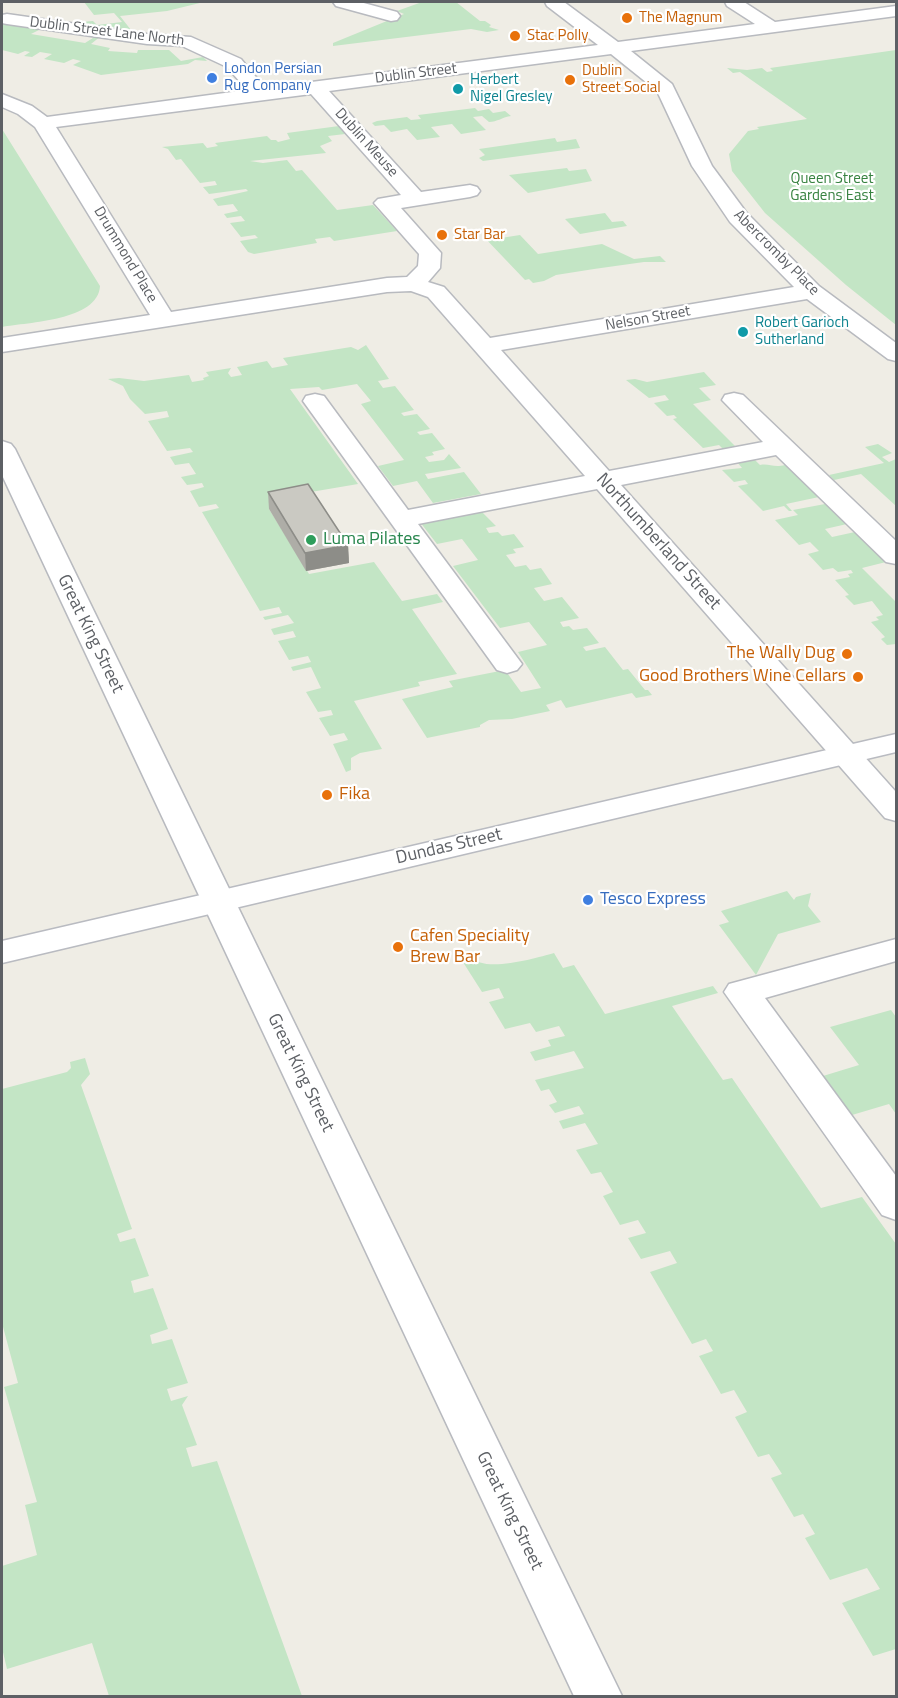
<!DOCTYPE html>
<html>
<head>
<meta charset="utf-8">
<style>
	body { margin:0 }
	#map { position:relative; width:898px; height:1698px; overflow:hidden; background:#efede5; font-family:"Titillium Web",sans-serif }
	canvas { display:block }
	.frame { position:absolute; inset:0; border:3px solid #5d6065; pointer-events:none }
</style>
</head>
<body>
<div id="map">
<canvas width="898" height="1698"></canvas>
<div class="frame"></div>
</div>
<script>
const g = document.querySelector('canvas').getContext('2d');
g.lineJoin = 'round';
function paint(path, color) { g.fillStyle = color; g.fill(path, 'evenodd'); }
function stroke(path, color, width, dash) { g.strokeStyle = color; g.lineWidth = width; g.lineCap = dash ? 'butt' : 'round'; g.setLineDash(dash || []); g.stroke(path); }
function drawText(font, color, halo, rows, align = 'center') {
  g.font = font + ' "Titillium Web",sans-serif'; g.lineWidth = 4.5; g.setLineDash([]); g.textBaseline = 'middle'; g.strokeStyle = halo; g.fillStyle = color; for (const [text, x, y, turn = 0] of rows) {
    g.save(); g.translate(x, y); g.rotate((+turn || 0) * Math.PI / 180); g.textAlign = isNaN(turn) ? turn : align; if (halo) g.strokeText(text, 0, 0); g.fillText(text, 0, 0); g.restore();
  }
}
paint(new Path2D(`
	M84 2H204L167 11 120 16 131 30 83 25 81 22 93 21 97 25 122 22 114 13 94 15Z
	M422 2H456L480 21H485L491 25 489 27 499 30 487 32 471 29 333 46V43L404 14 397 11Z
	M2 21 43 28 31 34 85 43 96 36H101L91 44 110 48 108 51 137 53 138 50H169L181 61 203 57 207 61 195 60 188 64 101 75 73 65 81 61 73 59 64 63 44 59 52 54 40 52 32 57 24 56 30 52 25 51 18 54 2 50Z
	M896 50V325L846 285 765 213 732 171 729 154 748 131 759 129 757 127 807 119 740 72 733 73 727 68 747 70 762 68 767 72 773 71 770 68Z
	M475 108 478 111 489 109 493 113 505 111 511 116C503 117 497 122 489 122L482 116 473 117 486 130 461 134 452 124 431 127 440 137 417 140 407 129 391 132 384 125 375 126 372 123 377 121 407 117 411 120 421 119 418 115Z
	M339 126 345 134 328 136 332 141 320 146 326 153 250 161 263 163 287 160 296 171 302 170 337 210 373 205 397 231 334 241 330 237 315 239 317 243 254 254 248 252 240 241 258 238 255 235 241 237 230 223 245 221 241 216 227 218 224 214 238 211 233 204 218 206 213 199 248 191 246 189 209 194 203 187 217 185 215 181 200 183 181 159 176 160 168 149 162 147 203 143 207 148 218 146 215 143 267 136 271 140H276L278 142 290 139 287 133Z
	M2 129 100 286C98 321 28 322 2 327Z
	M555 138 557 142 576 139 580 148 483 161 479 158 485 155 479 149Z
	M567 168 569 171 586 169 592 181 528 193 509 175Z
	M605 213 612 222 623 221 627 226 580 234 565 219Z
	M496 234 501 238 520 235 538 254 602 244 634 259 660 256 666 262H644L594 269 556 275 544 281 533 283 529 279 525 280 483 236Z
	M366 345 389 379 378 381 383 388 395 386 414 410 401 413 404 416 417 414 430 429 417 432 420 435 432 433 445 449 432 452 434 455 425 457 429 462 444 460 449 454 461 468 425 474 428 479 464 472 481 494 433 503 417 481 393 486 378 466 404 460 361 404 371 401 357 384 322 390 319 387 290 389 358 484 305 493 269 509 309 574 374 562 402 601 437 594 443 602 412 609 457 674 418 682 420 686 354 701 382 749 360 753 351 758V770L346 772 333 744 348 740 344 733 330 736 319 718 333 715 331 710 318 712 306 692 321 688 311 667 293 671 291 667 311 662 308 656 289 660 278 641 296 637 293 631 274 635 271 629 294 623 288 615 265 620 263 617 282 613 279 607 260 611 202 512 219 508 216 504 199 507 190 491 204 487 202 483 187 485 181 477 196 474 189 463 175 465 170 457 193 452 190 448 167 451 148 421 169 417 167 411 145 414 130 399 123 386 108 379 119 378 144 381 189 375 192 382 204 380 203 378 209 376 206 372 231 368 228 373 231 377 242 375 237 367 267 361 272 368 288 365 283 358 351 347 358 350Z
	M704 372 716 385 699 388 711 400 693 404 736 447 723 449 719 445 703 448 673 419 677 418 674 415 667 416 654 403 669 400 665 395 649 398 626 380 635 379 647 382Z
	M878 444 892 453 882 457 889 462 896 459V506L861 474 834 480 829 475 884 463 865 447Z
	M753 458 760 465C769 463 773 468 785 465L819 497 786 504 792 511H789L784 506 763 511 738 486 748 484 745 480 734 482 722 470 742 468 737 462Z
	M825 504 847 524 825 529 832 537 855 532 886 562 862 568 896 602V644L887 645 881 639 885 637 871 622 879 620 876 617 883 615 872 601 854 605 845 596 849 595 835 580 850 577 848 574 853 573 851 570 838 572 833 568 823 570 808 554 819 551 810 542 799 545 775 520 798 515 793 510Z
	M481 511 496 526 486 528 489 533 498 532 502 536 514 534 524 547 513 549 516 553 506 555 515 567 526 565 530 570 541 568 552 584 534 588 544 601 562 597 579 618 560 622 563 627 569 626 573 630 587 628 599 643 583 647 586 651 605 647 623 670 628 669 645 690H648L652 695 636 698 632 693 566 708 561 700 546 705 550 711 512 719 489 720 480 725V727L427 738 402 699 453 687 449 681 505 670 521 692 541 688 518 652 547 645 529 622 500 628 453 566 478 560 462 539 437 544 420 522Z
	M787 891 794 900 796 897 811 893 808 906 821 922 778 934 756 975 719 925 729 922 721 911Z
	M554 953 563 968 574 965 605 1014 713 986 718 993 672 1006 723 1080 732 1078 821 1208 862 1197 896 1244V1649L873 1656 842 1603 880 1589 867 1568 830 1580 805 1538 815 1534 803 1514 794 1517 771 1478 782 1474 769 1454 758 1457 735 1417 747 1412 734 1390 721 1394 699 1356 713 1351 706 1339 692 1344 650 1272 677 1263 670 1251 641 1259 628 1238 646 1233 638 1220 620 1225 603 1196 613 1192 601 1172 591 1174 576 1150 598 1144 585 1123 563 1129 559 1121 584 1114 579 1106 555 1113 549 1105 557 1102 549 1089 541 1091 535 1080 584 1068 574 1051 535 1061 530 1052 551 1046 548 1040 565 1036 559 1026 536 1032 530 1023 505 1029 489 1002 504 998 499 988 482 992 461 959 471 956C482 974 536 958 554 953Z
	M891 1010 896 1017V1114L889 1104 852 1115 823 1076 859 1065 830 1027Z
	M85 1058 90 1074 81 1085 132 1229 117 1234 120 1242 135 1238 149 1276 131 1281 134 1293 153 1288 168 1329 150 1335 152 1344 172 1339 188 1383 167 1389 171 1401 188 1396 182 1405 197 1445 186 1448 192 1467 217 1461 302 1696H109L92 1643 7 1669 2 1648V1566L37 1555 25 1505 37 1502 4 1387 18 1383 2 1323V1089L67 1072 71 1068 70 1062Z`), '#c3e5c5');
const street = new Path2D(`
	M333 2H360L397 12 400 16 397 20 391 21 336 6Z
	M545 2H564L618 42 755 24 727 6 725 2H744L775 22 896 6V16L631 51 672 84 712 166 746 212 819 286 896 343V361L888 359 807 299 501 350 609 471 763 442 722 400 725 395 734 393 743 395 896 541V564L886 562 776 455 621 485 896 792V821L885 818 597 489 418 524 522 664 517 670 507 673 497 670 303 401 306 396 315 394 324 396 408 510 585 476 428 297 411 291 387 292 2 352V338L150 315 35 127 18 114 2 107V94L32 106 47 117 247 90 227 67 182 46 147 44 7 24 2 23V15L7 14 147 34 191 37 241 59 265 88 598 45 547 6ZM611 54 657 91 692 166 730 222 794 287 490 338 444 287 428 282 440 268 441 253 401 208 470 197 477 195 480 191 477 187 470 185 421 192 329 91ZM311 94 401 195 378 199 374 203 419 254 418 266 407 277 387 278 171 312 56 127Z
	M2 441 11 444 15 449 622 1696H574L2 475Z
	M896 939V961L765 998 896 1176V1220L882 1215 724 992 729 984Z`);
const secondary = new Path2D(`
	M896 734V752L2 963V941Z`);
stroke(street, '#b8babf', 3);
stroke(secondary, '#b9bbc1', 3);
paint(street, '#fff');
paint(secondary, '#fff');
paint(new Path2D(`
	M268 492 348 545 349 563 306 571 269 509Z`), '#aeada7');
paint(new Path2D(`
	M348 545 349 563 306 571 305 553Z`), '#8d8d88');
const building = new Path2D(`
	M308 484 348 545 305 553 268 492Z`);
paint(building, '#cac9c2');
stroke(building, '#8d8d88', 1.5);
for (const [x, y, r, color] of [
	[627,18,6,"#e8710a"],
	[515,36,6,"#e8710a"],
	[212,78,6,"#3f7fe0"],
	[570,80,6,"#e8710a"],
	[458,89,6,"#0f9aa8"],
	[442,235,6,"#e8710a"],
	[743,332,6,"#0f9aa8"],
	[311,540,6,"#2e9e5b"],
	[847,654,6,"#e8710a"],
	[858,677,6,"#e8710a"],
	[327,795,6,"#e8710a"],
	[588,900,6,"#3f7fe0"],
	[398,947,6,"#e8710a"]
]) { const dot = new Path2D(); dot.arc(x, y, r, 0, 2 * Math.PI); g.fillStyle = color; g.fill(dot); stroke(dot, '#fff', 2); }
drawText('15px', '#c56008', '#fff', [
	["The Magnum",639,18],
	["Stac Polly",527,36],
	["Dublin",582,71],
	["Street Social",582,88],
	["Star Bar",454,235]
], 'left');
drawText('15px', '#5d6065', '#fff', [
	["Dublin Street Lane North",107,32,7],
	["Dublin Street",416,74,-7],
	["Dublin Meuse",366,143,48],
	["Abercromby Place",776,253,45],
	["Drummond Place",125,255,59],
	["Nelson Street",648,319,-10]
]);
drawText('15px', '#366cbe', '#fff', [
	["London Persian",224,69],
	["Rug Company",224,86]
], 'left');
drawText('15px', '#0d838f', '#fff', [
	["Herbert",470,80],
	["Nigel Gresley",470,97],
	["Robert Garioch",755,323],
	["Sutherland",755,340]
], 'left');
drawText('15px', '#378240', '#fff', [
	["Queen Street",832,179],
	["Gardens East",832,196]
]);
drawText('18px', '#27864d', '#fff', [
	["Luma Pilates",323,540]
], 'left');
drawText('18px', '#5d6065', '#fff', [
	["Northumberland Street",658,542,48],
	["Great King Street",90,634,64],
	["Dundas Street",449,847,-13],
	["Great King Street",300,1073,64],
	["Great King Street",509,1511,64]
]);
drawText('18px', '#c56008', '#fff', [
	["The Wally Dug",835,654],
	["Good Brothers Wine Cellars",846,677],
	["Fika",339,795,"left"],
	["Cafen Speciality",410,937,"left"],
	["Brew Bar",410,958,"left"]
], 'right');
drawText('18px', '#366cbe', '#fff', [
	["Tesco Express",600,900]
], 'left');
</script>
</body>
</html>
